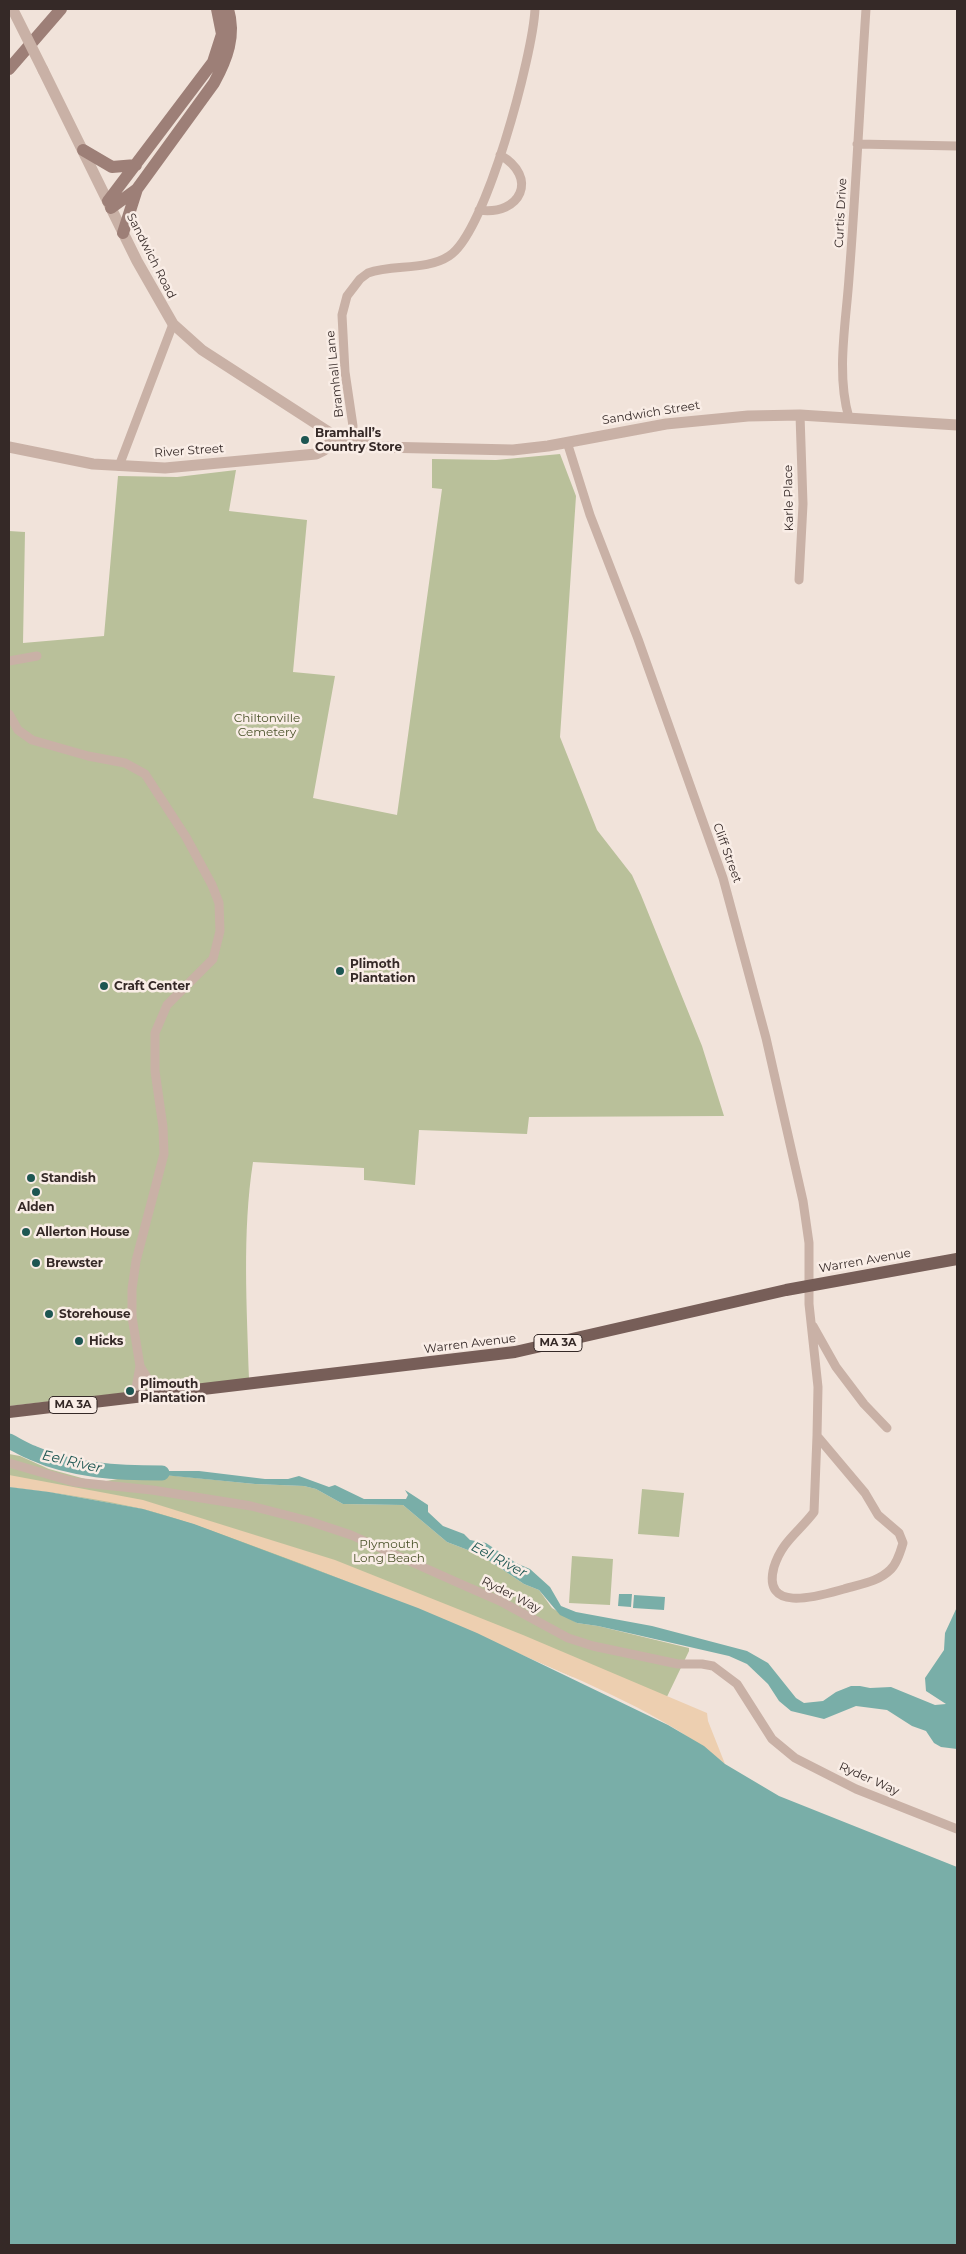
<!DOCTYPE html>
<html>
<head>
<meta charset="utf-8">
<style>
	body { margin:0 }
	#map { position:relative; width:966px; height:2254px; overflow:hidden; background:#f1e3da; font-family:Montserrat,sans-serif }
	canvas { display:block }
	.frame { position:absolute; inset:0; border:10px solid #352927; pointer-events:none }
</style>
</head>
<body>
<div id="map">
<canvas width="966" height="2254"></canvas>
<div class="frame"></div>
</div>
<script>
const g = document.querySelector('canvas').getContext('2d');
g.lineJoin = 'round';
function paint(path, color) { g.fillStyle = color; g.fill(path, 'evenodd'); }
function stroke(path, color, width, dash) { g.strokeStyle = color; g.lineWidth = width; g.lineCap = dash ? 'butt' : 'round'; g.setLineDash(dash || []); g.stroke(path); }
function drawText(font, color, halo, rows, align = 'center') {
  g.font = font + ' Montserrat,sans-serif'; g.lineWidth = 5; g.setLineDash([]); g.textBaseline = 'middle'; g.strokeStyle = halo; g.fillStyle = color; for (const [text, x, y, turn = 0] of rows) {
    g.save(); g.translate(x, y); g.rotate((+turn || 0) * Math.PI / 180); g.textAlign = isNaN(turn) ? turn : align; if (halo) g.strokeText(text, 0, 0); g.fillText(text, 0, 0); g.restore();
  }
}
paint(new Path2D(`
	M560 454 576 496 560 737 597 830 632 875 641 895 702 1046 724 1116 529 1117 527 1134 419 1130 415 1185 364 1180V1168L253 1162C242 1233 247 1307 249 1379L9 1406V531L25 532 23 643 104 636 118 476 177 477 236 470 229 511 307 520 293 672 335 676 313 798 397 815 442 489 432 488V459L496 460Z
	M9 1454 20 1456 49 1469 89 1480 106 1481 141 1475H166L255 1484 304 1486 316 1489 343 1504 403 1505 447 1542 481 1555 524 1584 539 1590 552 1608 577 1623 598 1626 689 1648V1651L664 1703 571 1676 418 1608 194 1525 142 1509 49 1492 9 1487Z
	M642 1489 684 1493 679 1537 638 1534Z
	M572 1556 613 1559 610 1605 569 1603Z`), '#b9c09a');
paint(new Path2D(`
	M9 1475 143 1500 335 1560 523 1635 707 1713 708 1721 725 1764C665 1714 584 1682 513 1651 435 1616 356 1584 275 1554 232 1538 188 1521 143 1509 99 1499 53 1492 9 1487Z`), '#edcfb0');
paint(new Path2D(`
	M166 1471H199L265 1479H288L299 1476 329 1487 335 1485 364 1499H406L408 1495 405 1490 428 1505V1512L443 1526 464 1534 470 1540 486 1543 516 1563 530 1569 550 1587 561 1606 576 1612 652 1626 747 1651 768 1663 796 1698 804 1703 823 1701 836 1692 851 1686H860L870 1688 891 1687 935 1705 946 1704 926 1691 925 1678 944 1650 945 1633 957 1607V1749L941 1747 934 1743 926 1731 912 1726 887 1710 856 1706 824 1719 791 1711 779 1701 768 1684 747 1664 729 1656 598 1626 577 1623 560 1615 539 1590 524 1584 481 1555 447 1542 403 1505 343 1504 316 1489 304 1486 255 1484 143 1473Z
	M9 1487 49 1492 143 1509 194 1524 418 1608 477 1633 668 1725 704 1746 725 1764 779 1796 957 1867V2245H9Z
	M619 1594H632L631 1607 618 1606Z
	M634 1595 665 1597 664 1610 633 1608Z`), '#79aea8');
stroke(new Path2D(`
	M9 1441C17 1445 25 1450 33 1453 73 1471 119 1473 162 1473`), '#79aea8', 15);
stroke(new Path2D(`
	M857 144 957 146
	M479 210C521 216 539 177 500 155
	M849 418C836 374 846 323 849 278 856 189 860 99 866 9
	M350 441 353 426 345 372 342 315 347 296 360 279 368 273C393 264 426 271 449 256 486 233 533 54 535 9
	M567 442 590 515 638 639 723 878 766 1038 803 1201 809 1243V1304L818 1387 817 1436
	M119 466 173 324
	M799 580 803 504 800 415
	M9 661 37 656
	M9 714 18 730 32 740 88 756 125 763 145 774 186 837 212 885 219 903 220 931 213 959 167 1005 155 1033V1071L163 1127 164 1154 136 1261 132 1289V1317L140 1366 136 1388 137 1398
	M813 1326 836 1367 864 1404 887 1428
	M140 1366 152 1386 153 1396
	M817 1436 865 1493 878 1515 899 1533 903 1543C901 1550 896 1565 890 1570 878 1582 860 1584 844 1589 822 1595 761 1615 774 1567 782 1541 799 1532 814 1512Z
	M9 1463 74 1482 152 1490 251 1506 309 1521 351 1535 463 1585 500 1601 568 1638 593 1646 678 1664H702L713 1666 737 1684 772 1739 795 1758 856 1789 957 1829`), '#c9b1a6', 9);
stroke(new Path2D(`
	M43 70 137 261 173 324 202 350 335 436 380 447 513 450 548 446 666 424 748 416 800 415 957 425
	M9 447 93 464 165 468 316 454 324 450 335 436`), '#c9b1a6', 11);
stroke(new Path2D(`
	M9 69 61 9
	M83 150 112 167 136 165
	M108 201 213 62 222 34 217 9
	M111 208 137 189
	M123 233 137 189 214 83C227 59 236 36 228 9`), '#9d7f77', 12);
stroke(new Path2D(`
	M9 1412 515 1352 786 1290 957 1259`), '#775e58', 12);
stroke(new Path2D(`
	M13 10 43 70`), '#c9b1a6', 11);
for (const [x, y, r, color] of [
	[305,440,5,"#1d5652"],
	[340,971,5,"#1d5652"],
	[104,986,5,"#1d5652"],
	[31,1178,5,"#1d5652"],
	[36,1192,5,"#1d5652"],
	[26,1232,5,"#1d5652"],
	[36,1263,5,"#1d5652"],
	[49,1314,5,"#1d5652"],
	[79,1341,5,"#1d5652"],
	[130,1391,5,"#1d5652"]
]) { const dot = new Path2D(); dot.arc(x, y, r, 0, 2 * Math.PI); g.fillStyle = color; g.fill(dot); stroke(dot, '#f9ede6', 2); }
for (const [x, y, w] of [
	[558,1343,48],
	[73,1405,48]
]) { const box = new Path2D(); box.roundRect(x - w / 2, y - 8.5, w, 17, 4); g.fillStyle = '#f9ede6'; g.fill(box); stroke(box, '#352927', 1); }
drawText('bold 11px', '#352927', null, [
	["MA 3A",558,1343],
	["MA 3A",73,1405]
]);
drawText('12px', '#352927', '#f9ede6', [
	["Curtis Drive",841,213,-87],
	["Sandwich Road",151,256,63],
	["Bramhall Lane",335,374,-96],
	["Sandwich Street",651,413,-9],
	["River Street",189,451,-4],
	["Karle Place",789,498,-91],
	["Cliff Street",727,853,70],
	["Warren Avenue",865,1261,-10],
	["Warren Avenue",470,1344,-7],
	["Ryder Way",511,1595,27],
	["Ryder Way",869,1779,24]
]);
drawText('bold 12px', '#352927', '#f9ede6', [
	["Bramhall’s",315,433],
	["Country Store",315,447],
	["Plimoth",350,964],
	["Plantation",350,978],
	["Craft Center",114,986],
	["Standish",41,1178],
	["Alden",36,1207,"center"],
	["Allerton House",36,1232],
	["Brewster",46,1263],
	["Storehouse",59,1314],
	["Hicks",89,1341],
	["Plimouth",140,1384],
	["Plantation",140,1398]
], 'left');
drawText('12px', '#4b532b', '#f9ede6', [
	["Chiltonville",267,718],
	["Cemetery",267,732],
	["Plymouth",389,1544],
	["Long Beach",389,1558]
]);
drawText('italic 14px', '#1d5652', '#f9ede6', [
	["Eel River",72,1462,13],
	["Eel River",499,1560,28]
]);
</script>
</body>
</html>
